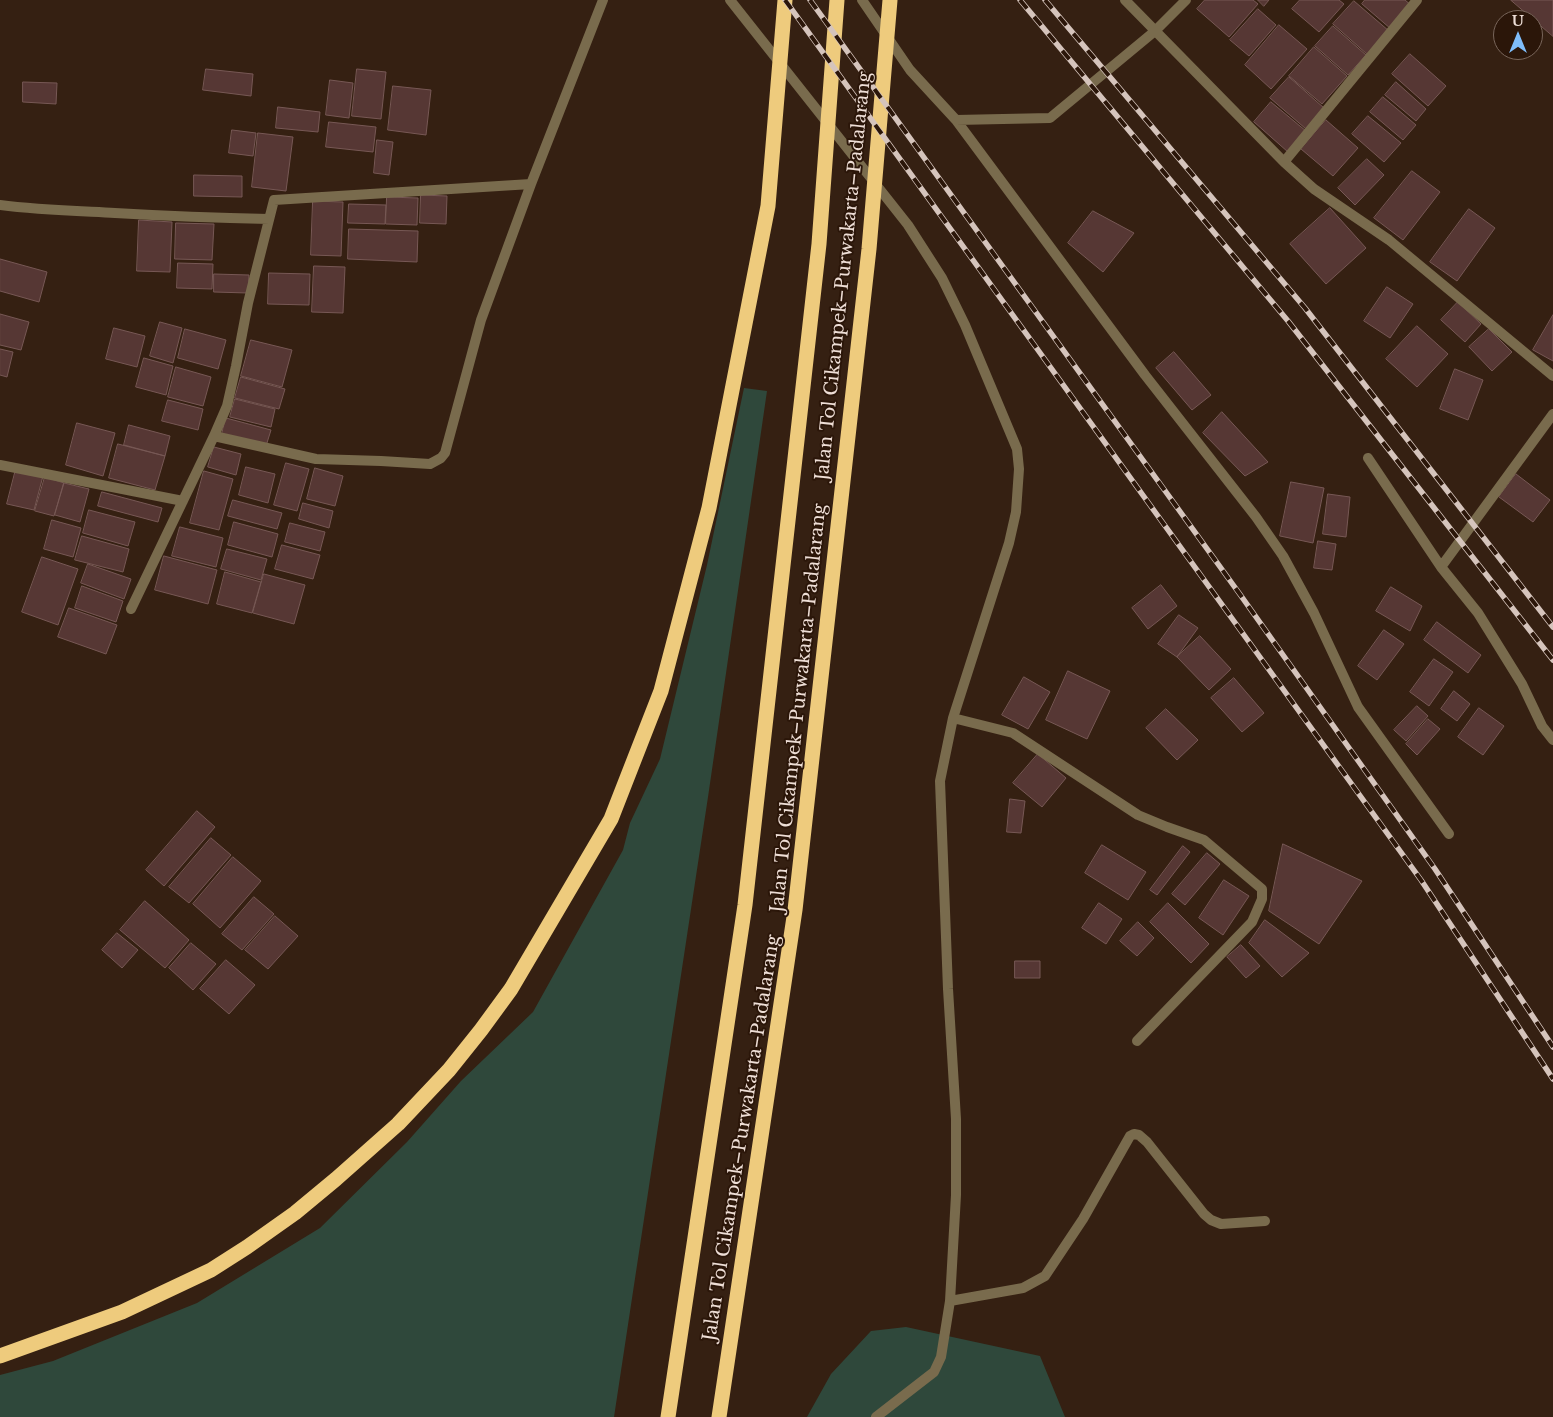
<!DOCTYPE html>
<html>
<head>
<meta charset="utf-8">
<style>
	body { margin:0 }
	#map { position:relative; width:1553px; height:1417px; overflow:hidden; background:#352012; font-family:"Libre Baskerville",serif }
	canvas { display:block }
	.north { position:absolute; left:1493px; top:10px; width:50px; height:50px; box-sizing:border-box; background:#2b1609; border:1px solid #79665b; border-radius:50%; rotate:0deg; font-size:14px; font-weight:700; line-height:20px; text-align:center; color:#eeded6 }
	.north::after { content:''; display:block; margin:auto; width:18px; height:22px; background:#7fbdfa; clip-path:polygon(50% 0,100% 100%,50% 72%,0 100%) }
</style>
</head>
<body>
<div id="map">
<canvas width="1553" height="1417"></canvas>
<div class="north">U</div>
</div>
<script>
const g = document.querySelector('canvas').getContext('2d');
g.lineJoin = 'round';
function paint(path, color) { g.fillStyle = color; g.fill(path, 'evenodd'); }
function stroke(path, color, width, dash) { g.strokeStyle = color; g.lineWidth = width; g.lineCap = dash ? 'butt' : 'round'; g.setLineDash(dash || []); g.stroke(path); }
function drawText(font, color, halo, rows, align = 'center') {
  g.font = font + ' "Libre Baskerville",serif'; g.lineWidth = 4; g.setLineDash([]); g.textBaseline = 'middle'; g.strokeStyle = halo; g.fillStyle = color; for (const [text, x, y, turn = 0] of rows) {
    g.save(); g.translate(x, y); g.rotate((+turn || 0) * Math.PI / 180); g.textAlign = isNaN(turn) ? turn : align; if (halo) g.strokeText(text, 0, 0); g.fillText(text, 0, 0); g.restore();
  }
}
paint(new Path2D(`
	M744 388 767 391 708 797 614 1417H0V1375L53 1361 197 1303 320 1228 407 1142 461 1081 533 1012 623 850 630 823 660 759 707 565Z
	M906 1327 1040 1356 1065 1417H807L831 1374 871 1331Z`), '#2f483b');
const building = new Path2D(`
	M1205 0H1253L1258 4 1229 37 1197 9Z
	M1258 0H1269L1264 6Z
	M1300 0H1339L1344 4 1319 32 1292 9Z
	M1365 0H1405L1412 6 1391 29 1362 4Z
	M1511 0H1553V36Z
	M1354 1 1389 31 1368 55 1333 24Z
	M1258 9 1276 25 1249 56 1230 40Z
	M1279 25 1307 49 1271 89 1245 65Z
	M1333 26 1366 55 1348 75 1315 46Z
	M1314 47 1347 76 1322 104 1289 76Z
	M1410 54 1446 86 1428 106 1392 74Z
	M206 69 253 74 251 96 203 90Z
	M357 69 386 72 381 119 352 116Z
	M1289 77 1324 108 1306 129 1270 98Z
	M330 80 353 83 349 118 326 115Z
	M23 82 57 83 56 104 23 102Z
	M1396 82 1426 109 1416 121 1385 95Z
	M393 86 431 90 426 135 388 130Z
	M1383 97 1416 125 1403 140 1370 112Z
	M1271 102 1306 131 1288 152 1254 122Z
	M278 107 320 112 318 132 276 128Z
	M1368 116 1401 143 1384 162 1352 134Z
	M1326 120 1358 148 1333 176 1301 149Z
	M329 122 376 127 373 152 326 147Z
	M232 130 256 133 253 156 229 153Z
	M258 133 293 137 286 191 252 187Z
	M377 140 393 142 389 175 374 173Z
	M1367 159 1384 175 1355 205 1338 188Z
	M1412 171 1440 192 1403 240 1374 218Z
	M194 175 242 176V197L194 196Z
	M421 195 447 196 446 224 420 223Z
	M387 197 418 198 417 225 386 224Z
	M313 201 343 202 341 256 311 255Z
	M349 204 386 205 385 224 348 223Z
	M1330 208 1366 248 1326 284 1290 244Z
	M1469 209 1495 228 1457 281 1430 262Z
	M1093 211 1134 233 1103 272 1068 243Z
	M139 220 172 222 170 272 137 271Z
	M176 223 214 224 212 260 175 259Z
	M349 229 418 231 417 262 348 259Z
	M0 259 47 272 39 302 0 291Z
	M178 263 213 264 212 289 177 288Z
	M314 266 345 267 343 313 312 312Z
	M269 273 310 274 309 305 268 304Z
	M214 274 249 275 248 293 214 292Z
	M1387 287 1413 304 1390 338 1364 321Z
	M1458 302 1481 324 1465 342 1441 320Z
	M0 314 29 322 21 350 0 345Z
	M1553 315V361L1533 350Z
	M160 322 182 328 173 363 150 356Z
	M1417 326 1448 354 1417 387 1386 359Z
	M114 328 145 336 137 367 106 359Z
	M185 329 226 340 218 369 178 358Z
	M1489 329 1512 352 1492 371 1469 347Z
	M251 340 292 350 282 387 241 376Z
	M0 349 13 352 7 377 0 375Z
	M1174 352 1211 395 1192 410 1156 368Z
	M144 358 173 366 166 395 136 387Z
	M176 367 211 377 203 406 168 397Z
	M1455 369 1483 380 1468 420 1440 409Z
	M241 377 285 389 279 409 235 398Z
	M235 399 275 409 271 427 230 417Z
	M168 400 203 409 198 430 162 421Z
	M1222 412 1268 462 1245 476 1203 433Z
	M226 418 271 430 266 446 222 434Z
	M77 423 115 433 103 476 66 465Z
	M129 425 170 436 165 456 124 445Z
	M118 444 165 456 155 490 109 478Z
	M214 447 241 454 236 475 208 467Z
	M286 463 309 469 297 511 274 505Z
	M246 467 275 474 268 503 239 495Z
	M315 468 343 476 335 506 307 499Z
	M16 469 43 476 34 510 7 504Z
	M204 471 233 479 219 530 190 523Z
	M1516 474 1550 500 1533 522 1499 497Z
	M45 477 64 483 54 516 35 511Z
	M1291 482 1324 488 1313 543 1280 536Z
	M64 483 89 489 80 522 55 515Z
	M102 492 162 508 158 522 98 506Z
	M1328 494 1350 497 1346 537 1323 534Z
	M233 500 282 513 277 529 228 516Z
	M303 503 333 511 329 528 299 519Z
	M89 510 135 522 128 546 83 533Z
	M52 520 81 528 73 557 44 549Z
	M234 522 278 534 272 557 228 545Z
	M290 523 325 532 320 551 285 542Z
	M180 527 223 538 216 567 172 556Z
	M82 536 129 549 123 572 75 560Z
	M1318 541 1336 544 1332 570 1314 568Z
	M282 545 320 555 313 579 275 569Z
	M227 549 267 559 261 580 221 569Z
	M164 556 217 570 208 604 155 590Z
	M42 557 78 569 58 625 22 612Z
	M88 564 131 579 124 599 81 583Z
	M225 572 261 582 252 613 217 604Z
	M264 574 305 585 294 624 253 613Z
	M1161 585 1177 606 1148 629 1132 608Z
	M82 586 123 601 116 622 75 608Z
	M1391 587 1422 606 1410 631 1376 611Z
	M69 608 117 625 106 654 58 637Z
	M1179 615 1198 628 1177 657 1158 644Z
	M1437 622 1481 655 1468 673 1424 640Z
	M1384 630 1404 644 1377 680 1358 666Z
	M1200 636 1231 669 1209 690 1177 657Z
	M1434 659 1453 672 1429 706 1410 692Z
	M1068 671 1110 691 1087 739 1046 720Z
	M1024 677 1050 692 1028 729 1002 715Z
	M1234 678 1264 713 1242 732 1211 698Z
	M1454 691 1470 704 1457 721 1441 709Z
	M1417 706 1428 716 1406 741 1394 730Z
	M1479 708 1504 726 1483 755 1458 737Z
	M1166 709 1198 740 1177 760 1146 728Z
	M1428 719 1440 729 1417 755 1406 744Z
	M1038 754 1066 778 1042 807 1013 783Z
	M1010 799 1025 801 1021 833 1007 832Z
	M197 811 215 827 164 886 146 870Z
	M211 838 231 855 189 903 169 887Z
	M1283 844 1362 881 1319 944 1269 911Z
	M1102 845 1146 872 1128 900 1085 873Z
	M1183 846 1190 852 1157 895 1150 890Z
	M1207 853 1220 864 1185 905 1172 894Z
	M233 857 261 881 220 928 193 904Z
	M1224 880 1249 896 1223 935 1199 918Z
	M254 897 274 914 242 950 222 934Z
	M145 901 189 940 165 968 120 930Z
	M1099 903 1122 919 1106 944 1082 928Z
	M1168 903 1209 944 1191 963 1150 922Z
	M275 916 298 936 268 969 245 950Z
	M1265 920 1309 953 1282 977 1249 943Z
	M1138 922 1154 938 1137 956 1120 941Z
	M117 933 138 950 122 968 102 950Z
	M191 943 216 964 193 990 169 968Z
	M1241 945 1260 966 1246 978 1227 957Z
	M226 960 255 985 229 1014 200 989Z
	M1015 961H1040V978H1015Z`);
paint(building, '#563734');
stroke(building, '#775855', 1);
stroke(new Path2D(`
	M730 0 908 225 942 278 965 325 1017 449 1019 469 1016 512 1009 543 953 718 940 781 948 989 956 1119V1195L950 1301 941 1357 934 1372 876 1417
	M862 0 910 70 956 120
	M1125 0 1284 162 1314 189 1389 240 1553 376
	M1186 0 1155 31 1050 118 956 120 1145 375 1256 517 1283 556 1314 613 1358 707 1449 834
	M1284 162 1417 0
	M0 205C38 210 77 211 115 213 166 216 218 218 269 219
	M214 436 316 459 381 461 430 464 441 458 445 453 481 320 531 184 603 0
	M1368 458 1441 567 1478 613 1522 684 1542 726 1553 740
	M0 465 183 501
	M1441 567 1553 414
	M131 609 214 436 227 406 236 366 248 303 274 200 531 184
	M953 718 1013 733 1138 815 1167 827 1204 840 1262 889V899L1252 922 1137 1041
	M950 1301 1023 1288 1045 1276 1083 1219 1130 1136 1134 1134 1139 1135 1147 1142 1204 1214 1211 1220 1221 1224 1265 1221`), '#796b4d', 10);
stroke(new Path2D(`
	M0 1356 122 1312 211 1270 247 1247 295 1213 336 1179 398 1124 449 1070 481 1030 511 989 611 819 661 691 709 508 768 206 785 0
	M668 1417 745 905 819 244 837 0
	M719 1417 795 910 869 249 890 0`), '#eecb7d', 15);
const rail = new Path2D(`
	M785 0 1421 880 1553 1079
	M810 0 1239 593 1435 869 1553 1047
	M1020 0 1288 321 1553 660
	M1045 0 1305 308 1553 627`);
stroke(rail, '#d5c4bc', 5.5);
stroke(rail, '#2b1609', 4, [11]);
drawText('18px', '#eeded6', '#2b1609', [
	["Jalan Tol Cikampek–Purwakarta–Padalarang",844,276,-84],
	["Jalan Tol Cikampek–Purwakarta–Padalarang",799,708,-84],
	["Jalan Tol Cikampek–Purwakarta–Padalarang",742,1138,-81]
]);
</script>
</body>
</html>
